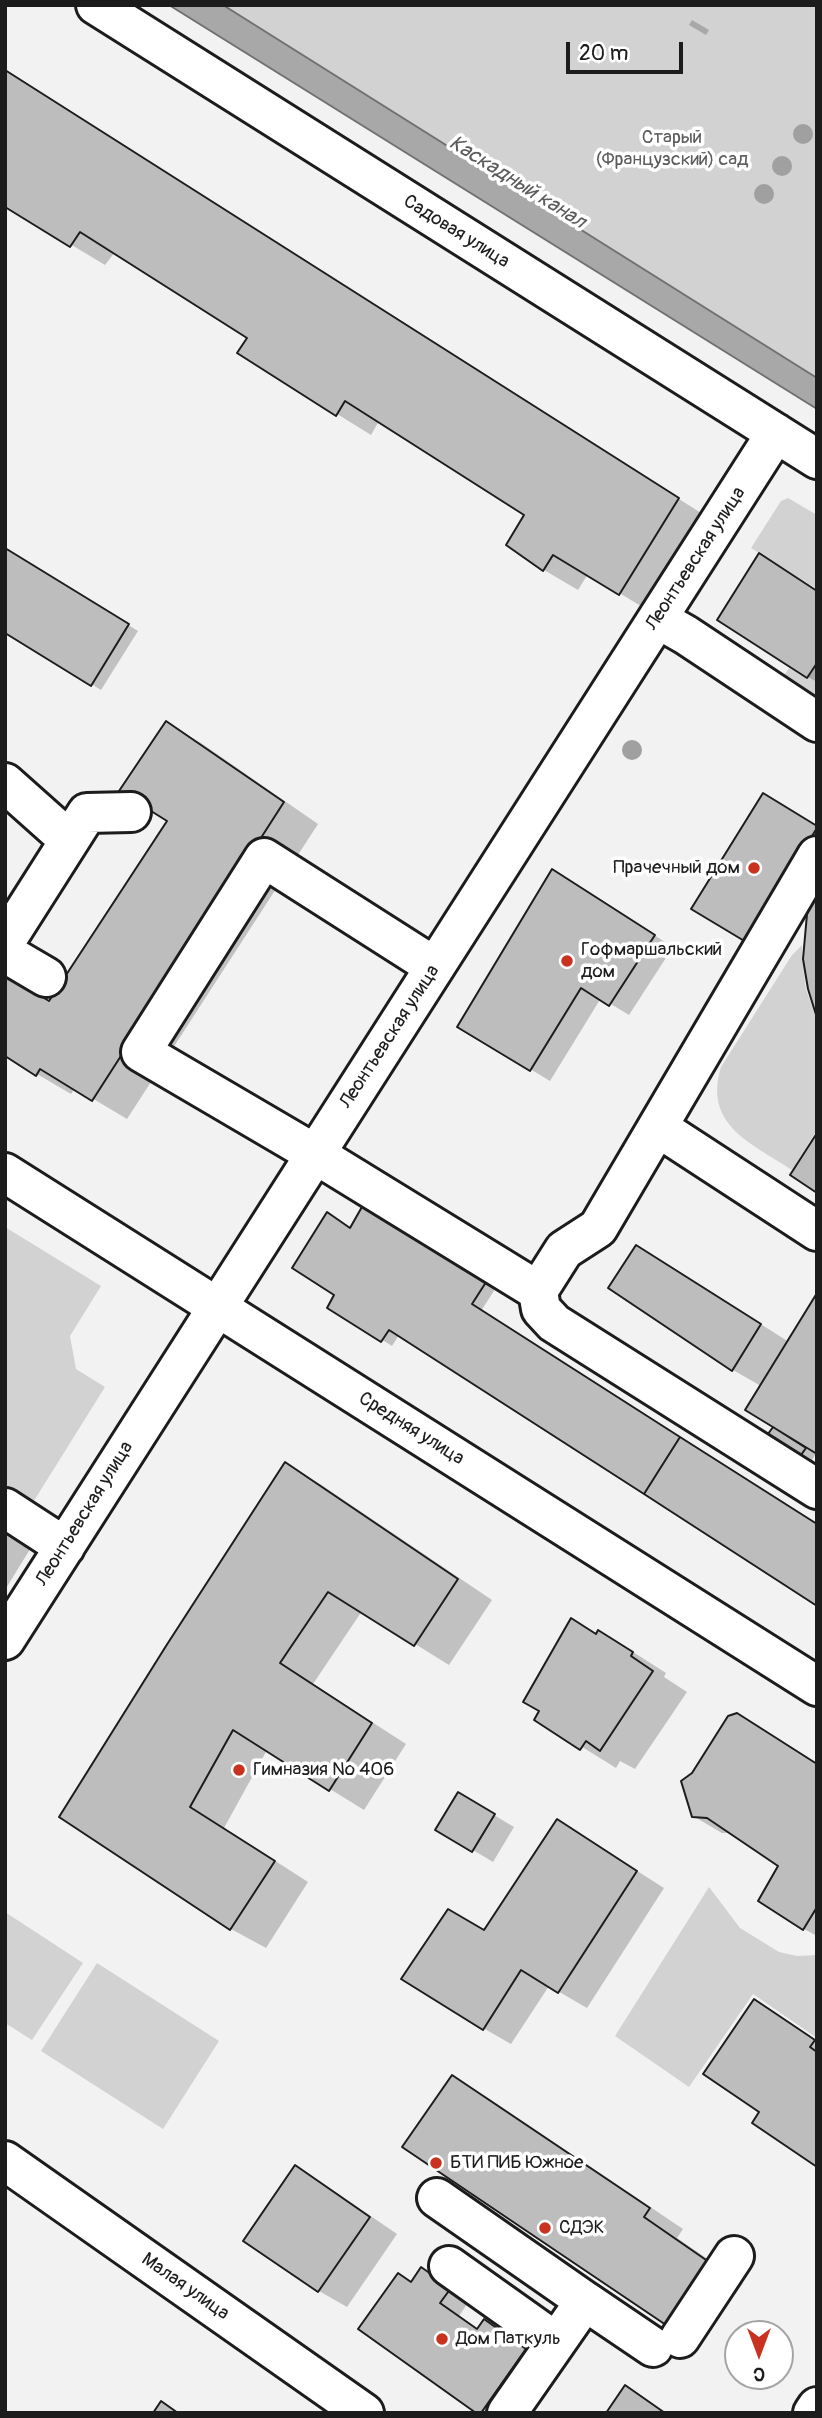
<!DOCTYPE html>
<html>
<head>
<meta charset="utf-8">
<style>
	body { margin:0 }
	#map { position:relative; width:822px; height:2418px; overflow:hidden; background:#f2f2f2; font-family:Pangolin,sans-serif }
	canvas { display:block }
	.frame { position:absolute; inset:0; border:7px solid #1c1c1c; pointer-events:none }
	.north { position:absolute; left:724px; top:2320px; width:70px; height:70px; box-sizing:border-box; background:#fff; border:2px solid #a4a4a4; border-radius:50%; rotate:180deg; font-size:19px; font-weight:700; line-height:28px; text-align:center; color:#1c1c1c }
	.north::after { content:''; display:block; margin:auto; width:24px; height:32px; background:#c8321e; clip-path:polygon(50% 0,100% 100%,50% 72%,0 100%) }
	.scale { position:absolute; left:566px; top:42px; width:117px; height:32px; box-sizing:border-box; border:4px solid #1c1c1c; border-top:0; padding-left:9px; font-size:21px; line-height:24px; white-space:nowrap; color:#1c1c1c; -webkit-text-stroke:5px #fff; paint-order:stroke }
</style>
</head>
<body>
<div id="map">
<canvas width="822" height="2418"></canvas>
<div class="frame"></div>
<div class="north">С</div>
<div class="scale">20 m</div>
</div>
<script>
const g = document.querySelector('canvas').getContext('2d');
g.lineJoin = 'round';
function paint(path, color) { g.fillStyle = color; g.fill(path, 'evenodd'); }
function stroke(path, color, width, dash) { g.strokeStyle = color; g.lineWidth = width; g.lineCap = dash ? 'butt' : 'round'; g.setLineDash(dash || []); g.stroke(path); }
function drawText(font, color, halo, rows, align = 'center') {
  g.font = font + ' Pangolin,sans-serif'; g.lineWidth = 7; g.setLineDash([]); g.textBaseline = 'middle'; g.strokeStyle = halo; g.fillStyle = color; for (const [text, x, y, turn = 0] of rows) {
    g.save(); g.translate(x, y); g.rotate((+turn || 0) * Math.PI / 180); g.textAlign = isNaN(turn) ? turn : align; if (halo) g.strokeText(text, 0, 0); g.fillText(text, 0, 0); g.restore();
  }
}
paint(new Path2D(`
	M169 5H817V409Z
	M788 498 817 515V589L751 548 781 501Z
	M817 665V708L779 683 789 668 807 679Z
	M802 945V959L806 989 817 1021V1130L792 1170C751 1143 703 1125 721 1067L792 955Z
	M5 1227 101 1286 70 1336 76 1369 105 1387 17 1528 5 1521Z
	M709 1887 740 1928 779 1952 797 1956 817 1955V2038L753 1994 689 2087 615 2036Z
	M5 1912 83 1963 32 2040 5 2023Z
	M97 1963 219 2041 163 2129 41 2051Z`), '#d2d2d2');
const water = new Path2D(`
	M169 5H223L817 378V409Z`);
paint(water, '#a8a8a8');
stroke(water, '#707070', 2);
paint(new Path2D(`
	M692 20 709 30 706 35 689 25Z
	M5 70 712 520 654 614 588 574 578 590 544 570 527 515 379 421 371 435 239 353 250 337 115 252 105 265 5 205Z
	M5 549 138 631 101 690 5 631Z
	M817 591V682L808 677Z
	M166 723 201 743 318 824 127 1119 75 1088 71 1094 37 1074 50 1003 169 821Z
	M817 827V1012L814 895 747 941Z
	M572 883 673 947 629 1015 601 998 550 1081 459 1026Z
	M351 1229 499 1283 481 1311 399 1335 392 1346 330 1307 336 1294Z
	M664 1263 789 1342 817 1452 812 1460 771 1433 775 1427 761 1386 733 1370 610 1288Z
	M286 1464 320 1484 492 1600 449 1665 362 1611 313 1684 406 1744 364 1810 267 1750 224 1828 308 1882 266 1948 231 1929 61 1817Z
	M5 1529 32 1546 5 1590Z
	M597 1635 633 1652 666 1673 664 1677 687 1692 635 1769 620 1761 616 1768 537 1719Z
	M737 1715 817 1764V1936L804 1929 780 1866 732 1833H722L693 1816V1774Z
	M459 1794 514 1827 493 1862 438 1829Z
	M585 1838 664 1888 587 2008 549 1986 511 2044 483 2028 485 1932Z
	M754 2001 817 2041V2165Z
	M452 2077 487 2097 683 2229 677 2238 743 2283 701 2344 667 2324Z
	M296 2167 324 2184 397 2234 347 2307 319 2291Z
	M422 2270 469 2301 459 2316 479 2330 485 2321 545 2361 508 2413H479L412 2283Z`), '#0003');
const building = new Path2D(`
	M5 70 679 498 619 595 553 555 543 571 506 545 524 515 345 401 336 416 237 353 247 338 80 232 70 247 5 207Z
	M5 548 129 624 91 686 5 633Z
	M759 553 817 591V663L807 678 717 620Z
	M166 721 284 802 92 1101 40 1069 36 1076 5 1056V974L49 1001 167 821 119 791Z
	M763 793 817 826V828L746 942 691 909Z
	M552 869 655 935 609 1006 581 988 530 1071 457 1027Z
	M817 882V1018L808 989 803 959 807 914Z
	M817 1133V1193L790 1175Z
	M367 1198 490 1276 472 1304 680 1437 644 1494 389 1330 381 1342 327 1308 334 1295 292 1268 327 1212 350 1228Z
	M636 1245 761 1324 732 1371 608 1288Z
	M817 1293V1454L745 1410Z
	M773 1427 806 1448 801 1455 768 1434Z
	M680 1437 817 1524V1606L644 1494Z
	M285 1462 458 1579 414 1646 328 1592 280 1663 372 1723 329 1791 233 1730 190 1807 275 1861 230 1930 59 1817 166 1646Z
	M571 1618 596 1634 598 1630 633 1652 631 1656 653 1671 600 1751 586 1741 580 1750 534 1720 539 1711 523 1702Z
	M737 1713 817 1764V1907L803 1930 758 1901 778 1866 707 1818 692 1817 681 1781 692 1773 728 1716Z
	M458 1792 495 1814 472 1852 435 1830Z
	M557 1819 637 1871 558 1993 521 1970 483 2030 401 1979 448 1909 484 1930Z
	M754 1999 815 2040 810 2047 817 2052V2167L752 2123 759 2112 703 2074Z
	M452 2075 650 2208 644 2217 709 2262 666 2325 402 2147Z
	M295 2165 370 2217 318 2292 243 2241Z
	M421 2267 451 2288 440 2303 477 2329 484 2319 526 2349 481 2413H476L358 2329 398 2273 411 2282Z
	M625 2385 665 2413H606Z
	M161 2401 178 2413H153Z`);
paint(building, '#bdbdbd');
stroke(building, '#1c1c1c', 2);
const minor = new Path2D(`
	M96 5 817 459
	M658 619 686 635 817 722
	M5 783 69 840
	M817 856 598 1228 564 1250 538 1291 541 1309 554 1323 817 1489
	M5 942 87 813 131 812
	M5 953 46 977
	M435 967 264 858 141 1052 315 1154 538 1291
	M659 1128 817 1231
	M5 1508 65 1547
	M5 1640 776 433
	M5 2161 364 2413
	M437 2198 585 2301 507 2413
	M449 2266 556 2342
	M585 2301 653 2347
	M680 2338 734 2256
	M813 2413 817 2407`);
const major = new Path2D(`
	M5 1173 817 1686`);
stroke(minor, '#1c1c1c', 44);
stroke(major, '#1c1c1c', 44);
stroke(minor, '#fff', 38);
stroke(major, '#fff', 38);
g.fillStyle = '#a0a0a0';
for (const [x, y] of [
	[803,134],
	[782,166],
	[764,194],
	[632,750]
]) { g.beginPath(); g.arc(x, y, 10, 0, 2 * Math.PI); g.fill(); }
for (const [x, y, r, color] of [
	[754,868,7,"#c8321e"],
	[567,961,7,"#c8321e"],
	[239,1770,7,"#c8321e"],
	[436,2163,7,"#c8321e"],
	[545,2228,7,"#c8321e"],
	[442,2339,7,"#c8321e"]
]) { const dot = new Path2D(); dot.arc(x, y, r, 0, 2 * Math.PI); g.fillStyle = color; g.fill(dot); stroke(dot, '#fff', 2.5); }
drawText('19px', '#5c5c5c', '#fff', [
	["Старый",672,138],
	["(Французский) сад",672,160]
]);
drawText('19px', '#1c1c1c', '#fff', [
	["Садовая улица",456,232,32],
	["Леонтьевская улица",696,559,-57],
	["Леонтьевская улица",390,1037,-57],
	["Средняя улица",411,1429,32],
	["Леонтьевская улица",85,1514,-58],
	["Малая улица",185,2287,35]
]);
drawText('19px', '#1c1c1c', '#fff', [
	["Прачечный дом",740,868,"right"],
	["Гофмаршальский",581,950],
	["дом",581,972],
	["Гимназия № 406",253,1770],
	["БТИ ПИБ Южное",450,2163],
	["СДЭК",559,2228],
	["Дом Паткуль",456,2339]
], 'left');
drawText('italic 21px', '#5b5b5b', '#fff', [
	["Каскадный канал",517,183,32]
]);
</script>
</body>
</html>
